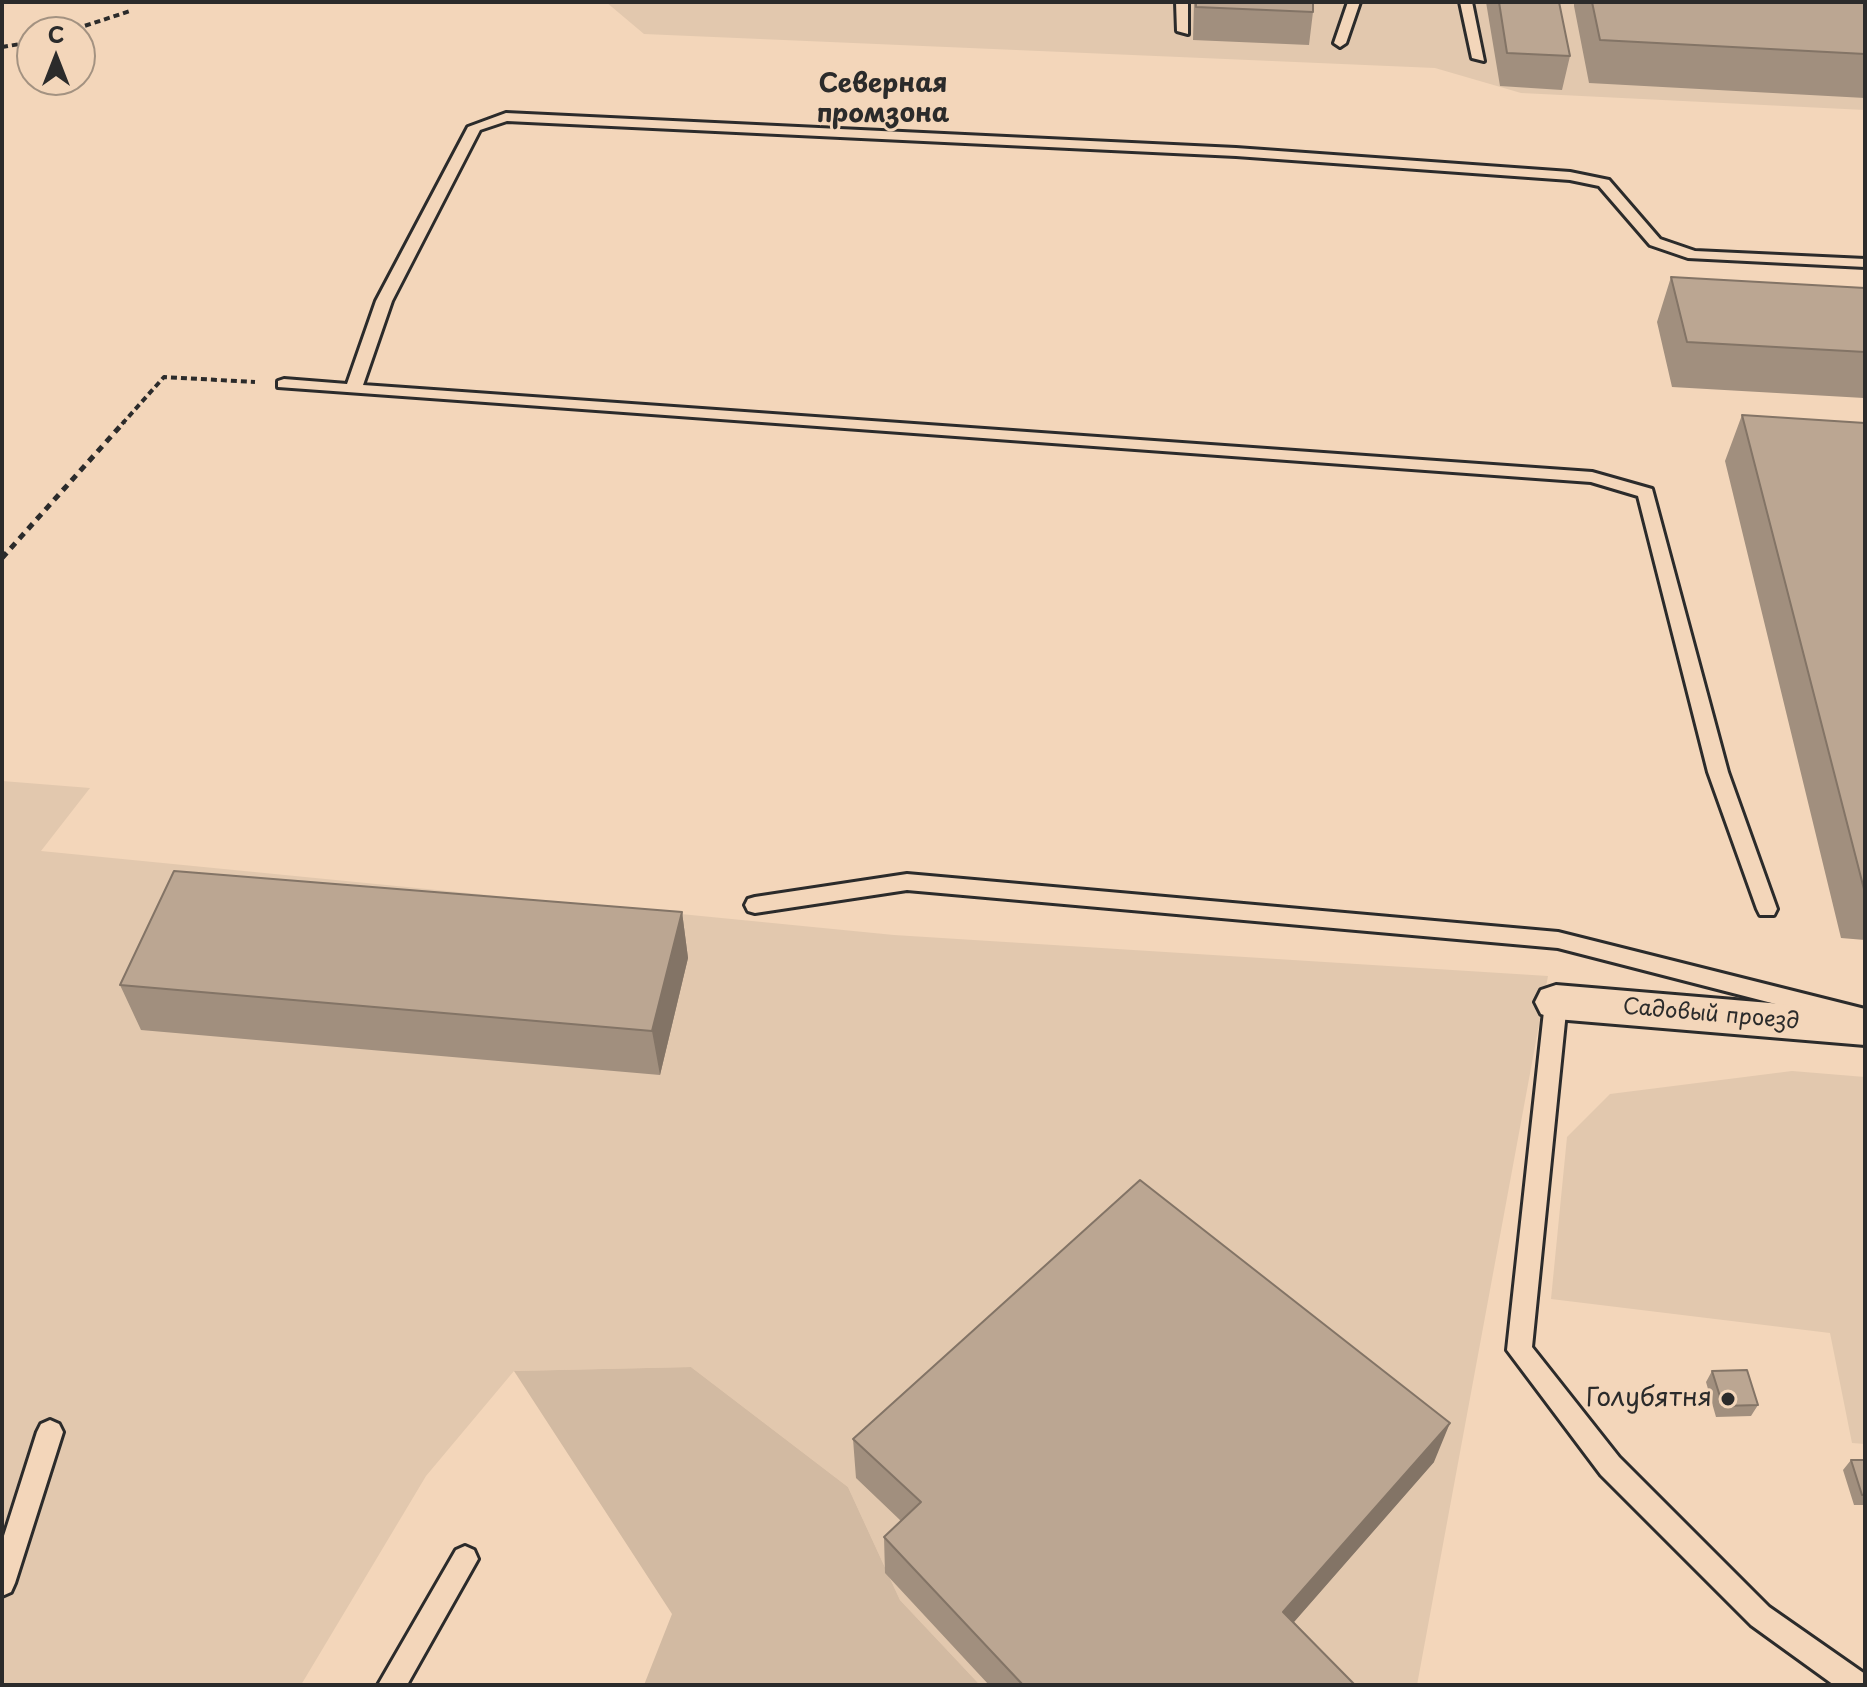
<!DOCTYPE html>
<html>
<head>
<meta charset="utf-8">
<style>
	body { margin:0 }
	#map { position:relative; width:1867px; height:1687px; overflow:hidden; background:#f3d6ba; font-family:"Playpen Sans",sans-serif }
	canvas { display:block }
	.frame { position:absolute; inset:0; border:4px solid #2b2b2b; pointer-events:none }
	.north { position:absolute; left:16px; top:16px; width:80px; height:80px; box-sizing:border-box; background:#f3d6ba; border:2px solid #a39281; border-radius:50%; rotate:0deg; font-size:22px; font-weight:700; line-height:32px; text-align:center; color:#2b2b2b }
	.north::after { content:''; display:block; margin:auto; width:28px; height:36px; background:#2b2b2b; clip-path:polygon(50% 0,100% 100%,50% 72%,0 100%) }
</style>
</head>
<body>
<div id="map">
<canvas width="1867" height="1687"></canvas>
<div class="frame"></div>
<div class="north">С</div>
</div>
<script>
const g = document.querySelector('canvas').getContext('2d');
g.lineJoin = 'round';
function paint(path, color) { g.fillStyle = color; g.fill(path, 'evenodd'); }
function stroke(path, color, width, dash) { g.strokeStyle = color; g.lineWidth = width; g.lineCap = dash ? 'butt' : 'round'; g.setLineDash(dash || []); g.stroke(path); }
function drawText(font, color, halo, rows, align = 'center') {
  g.font = font + ' "Playpen Sans",sans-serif'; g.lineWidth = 6; g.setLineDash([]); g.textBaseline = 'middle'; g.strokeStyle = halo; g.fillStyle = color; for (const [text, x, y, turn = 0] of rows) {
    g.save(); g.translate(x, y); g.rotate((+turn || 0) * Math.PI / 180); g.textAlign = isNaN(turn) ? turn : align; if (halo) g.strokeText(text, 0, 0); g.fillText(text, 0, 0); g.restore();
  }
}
paint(new Path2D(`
	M606 2H1865V110L1521 93 1435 68 644 34Z
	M2 781 90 788 41 851 894 935 1548 976 1417 1685H980L900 1600 848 1487 691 1367 514 1371 426 1476 301 1685H2Z
	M1792 1071 1865 1077V1444L1852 1443 1830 1333 1551 1299 1567 1137 1610 1094Z`), '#e2c8ae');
paint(new Path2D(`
	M691 1367 848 1487 900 1600 980 1685H644L672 1614 514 1371Z`), '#d2baa2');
const lane = new Path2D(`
	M1176 2H1188V34L1177 31Z
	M1348 2H1360L1346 43 1340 47 1334 43Z
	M1460 2H1472L1484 61 1472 58Z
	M506 113 1236 148 1570 172 1609 180 1660 239 1695 251 1865 259V267L1688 258 1650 245 1599 186 1570 180 1236 156 507 121 480 130 392 301 363 385 1592 472 1652 489 1728 772 1777 909 1774 915H1760L1757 909 1708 772 1638 496 1591 482 278 387V381L284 379 347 384 376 301 468 127Z
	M907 874 1558 932 1865 1009V1027L1558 948 907 890 755 913 748 911 745 905 748 899 755 897Z
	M1556 993 1564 996 1567 1002 1532 1347 1619 1457 1769 1607 1865 1674V1685H1834L1751 1625 1601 1475 1507 1350 1545 1002 1548 996Z
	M50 1420 59 1424 63 1432 15 1583 11 1592 2 1596V1542L37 1432 41 1424Z
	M465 1546 474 1550 478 1559 407 1685H378L456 1550Z`);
const street = new Path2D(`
	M1556 985 1865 1011V1045L1556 1019 1541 1014 1535 1002 1541 990Z`);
stroke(lane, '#2b2b2b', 6);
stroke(street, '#2b2b2b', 6);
stroke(new Path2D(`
	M66 32 130 11
	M2 47 32 42
	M122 424 164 377 255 382`), '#2b2b2b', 4, [6, 4]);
stroke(new Path2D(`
	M2 558 124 422`), '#2b2b2b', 5, [7, 6]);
paint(lane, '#f3d6ba');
paint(street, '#f3d6ba');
paint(new Path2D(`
	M1194 2H1313V12L1309 45 1193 40Z
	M1486 2H1559L1570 56 1562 90 1500 86Z
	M1574 2H1865V98L1589 83 1574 6Z
	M1671 277 1865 288V394L1864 398 1672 387 1657 322Z
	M1742 415 1865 423V940L1841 938 1725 461Z
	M682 912 688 958 660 1075 141 1030 120 985Z
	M1712 1371 1758 1405 1751 1416 1716 1417 1706 1382Z
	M853 1439 1434 1462 1294 1622 1355 1685H989L885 1573 884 1537 901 1521 856 1478Z
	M1851 1460H1865V1505H1854L1843 1470Z`), '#a18f7e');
paint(new Path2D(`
	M682 912 688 958 660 1075 652 1031Z
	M1450 1423 1434 1462 1272 1647 1283 1612Z`), '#837466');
const building = new Path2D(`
	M1196 2H1313V12L1196 7Z
	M1499 2H1559L1570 56 1507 53Z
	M1592 2H1865V54L1600 40Z
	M1671 277 1865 288V352L1687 342Z
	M1742 415 1865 423V893Z
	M174 871 682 912 652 1031 120 985Z
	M1140 1180 1450 1423 1283 1612 1355 1685H1023L884 1537 921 1502 853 1439Z
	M1747 1370 1758 1405 1723 1406 1712 1371Z
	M1851 1460H1865V1495H1862Z`);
paint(building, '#bba692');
stroke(building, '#837466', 2);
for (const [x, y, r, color] of [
	[1728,1399,8,"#2b2b2b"]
]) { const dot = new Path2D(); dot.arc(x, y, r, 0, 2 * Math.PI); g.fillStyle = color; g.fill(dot); stroke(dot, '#f3d6ba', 3); }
drawText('22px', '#2b2b2b', '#f3d6ba', [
	["Садовый проезд",1711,1015,5]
]);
drawText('bold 26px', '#2b2b2b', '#f3d6ba', [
	["Северная",883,85],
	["промзона",883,115]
]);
drawText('26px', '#2b2b2b', '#f3d6ba', [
	["Голубятня",1712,1399]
], 'right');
</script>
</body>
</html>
